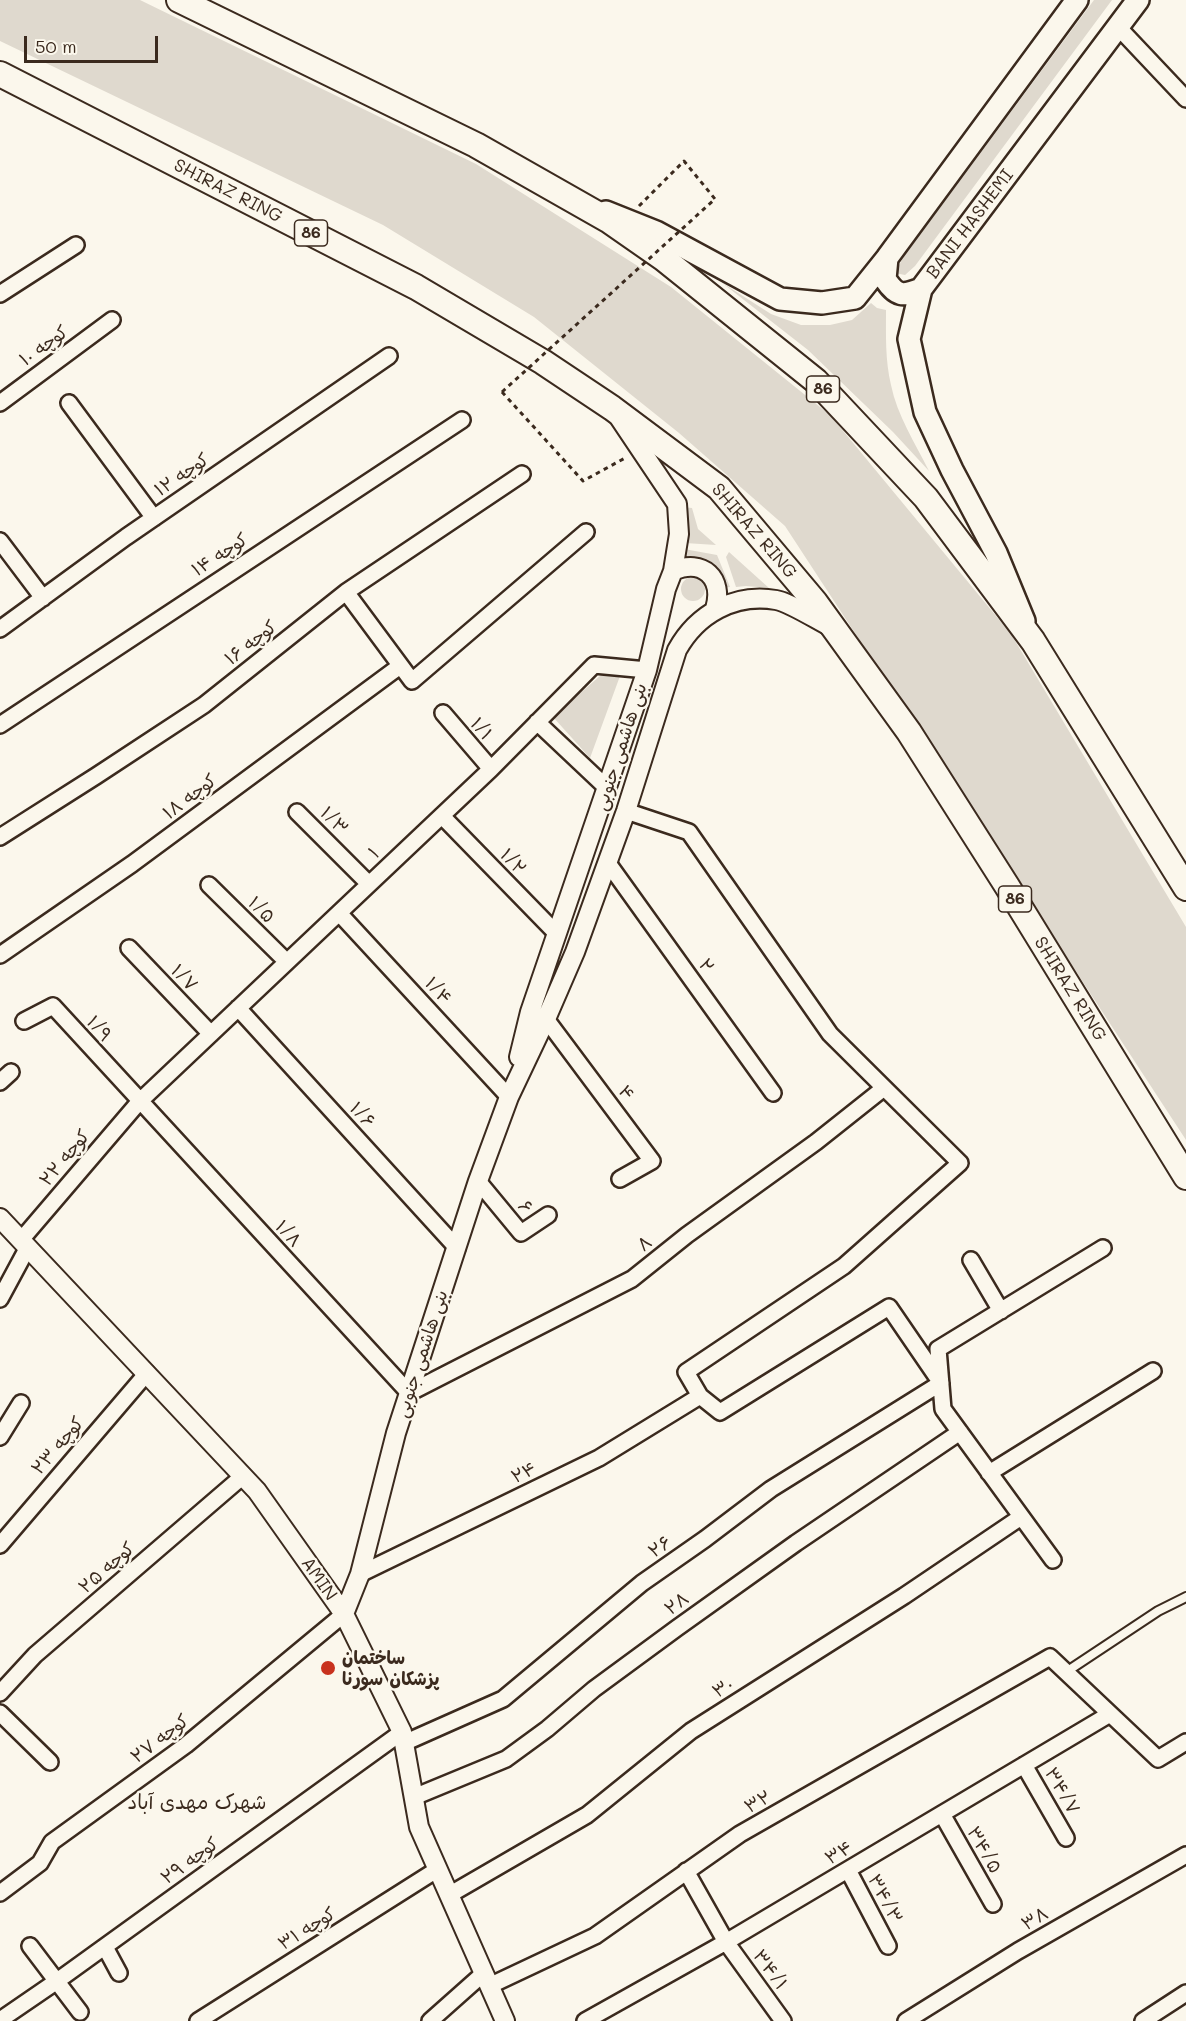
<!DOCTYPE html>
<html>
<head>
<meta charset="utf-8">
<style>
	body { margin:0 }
	#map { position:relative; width:1186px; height:2021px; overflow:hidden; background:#fbf7ec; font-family:Mali,sans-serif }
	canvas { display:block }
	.scale { position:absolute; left:24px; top:36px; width:134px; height:27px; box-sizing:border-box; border:3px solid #3b2a1e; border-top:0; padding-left:8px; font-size:18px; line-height:21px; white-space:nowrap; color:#3b2a1e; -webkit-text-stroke:4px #fbf7ec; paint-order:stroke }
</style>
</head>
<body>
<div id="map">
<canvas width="1186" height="2021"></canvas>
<div class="scale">50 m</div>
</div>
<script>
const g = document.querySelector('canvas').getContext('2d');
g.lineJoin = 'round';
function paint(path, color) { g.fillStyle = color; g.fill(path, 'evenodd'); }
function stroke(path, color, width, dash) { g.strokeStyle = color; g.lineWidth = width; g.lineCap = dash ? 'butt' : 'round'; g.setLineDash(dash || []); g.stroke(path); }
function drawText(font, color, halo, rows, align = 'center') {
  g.font = font + ' Mali,"Playpen Sans Arabic",sans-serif'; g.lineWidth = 5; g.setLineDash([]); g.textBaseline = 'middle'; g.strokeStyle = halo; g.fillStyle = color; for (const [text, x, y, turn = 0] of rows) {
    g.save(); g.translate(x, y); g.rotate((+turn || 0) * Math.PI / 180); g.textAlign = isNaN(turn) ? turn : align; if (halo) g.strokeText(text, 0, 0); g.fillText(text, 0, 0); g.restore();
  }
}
paint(new Path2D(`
	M0 0H140L476 164 671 287 830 415 1011 634 1186 927V1140L785 526 679 433 534 317 383 225 0 41Z
	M1094 0H1112L915 266 905 275 895 273 904 256Z
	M721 282 771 314 801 325H830L852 320 871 303 877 308 886 310C886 335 885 360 891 385 897 415 915 443 929 471L893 432 808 350Z
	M683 507 692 508 698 529 716 545 685 543Z
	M684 549 717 555 730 587 723 588 714 564 683 556Z
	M729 552 769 588 746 586 736 587 726 557Z
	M681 589a12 12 0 1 1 24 0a12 12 0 1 1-24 0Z
	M601 675 620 676 590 758 553 717Z`), '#dfd9ce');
const service = new Path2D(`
	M1066 1672 1158 1611 1186 1597`);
const minor = new Path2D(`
	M1118 27 1186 99
	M0 294 76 245
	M0 403 112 320
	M69 403 154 518
	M0 541 43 598
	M346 592 412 681 586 532
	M0 629 126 537 389 356
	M443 713 491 769
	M537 722 608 789
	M0 725 462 420
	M297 812 369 884
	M442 816 557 934
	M0 837 96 776 204 705 346 592 522 474
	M608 863 773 1093
	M209 885 287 962
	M339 913 509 1097
	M129 948 211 1034
	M0 955 132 864 400 666
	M238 1008 457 1248
	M546 1019 652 1161 620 1179
	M24 1021 53 1006 409 1393 632 1279 687 1235 816 1142 884 1088
	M0 1082 11 1072
	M478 1181 521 1233 548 1215
	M21 1240 139 1102 491 769 594 665 647 670
	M971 1260 1001 1311
	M0 1299 28 1247
	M0 1437 21 1403
	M989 1473 1153 1371
	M0 1545 147 1373
	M1053 1560 943 1409 938 1349 1103 1248
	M360 1574 599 1458 700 1396
	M0 1693 35 1655 243 1476
	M0 1713 50 1762
	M404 1743 503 1699 642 1583 705 1539 771 1489 941 1383 889 1307 720 1412 700 1396 686 1372 844 1266 960 1163 830 1034 689 832 626 811
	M1024 1765 1066 1838
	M414 1797 506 1759 547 1729 594 1689 677 1628 796 1543 960 1432
	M942 1814 993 1904
	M848 1870 888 1946
	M686 1871 726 1942 783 2021
	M0 1893 40 1863 52 1842 186 1745 344 1614
	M449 1895 587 1815 691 1731 904 1596 1021 1517
	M30 1946 80 2012
	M105 1947 119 1973
	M489 1986 595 1936 740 1834 1050 1657 1158 1759 1186 1742
	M0 2020 57 1981 402 1732
	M198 2021 438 1869
	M430 2021 484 1973
	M585 2021 726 1942 1110 1714
	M906 2021 1018 1951 1186 1855
	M1143 2021 1186 1993`);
const tertiary = new Path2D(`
	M673 571C703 558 724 578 715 609
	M519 1057 530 1012 647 670 666 589 673 571 679 534 677 504 620 419
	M0 1218 257 1491 344 1614 402 1732 419 1827 505 2021
	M344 1614 360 1574 396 1433 478 1181 509 1097 546 1019 575 952 626 811 677 650C697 614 734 593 776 600 789 602 817 620 831 627`);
const secondary = new Path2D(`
	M606 212 656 232 780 299 822 303 855 298 887 258 1077 0
	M887 258 885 279C897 297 902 296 921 289
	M1024 621 996 553 952 470 925 412 909 339 921 289 1138 0`);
const trunk = new Path2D(`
	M179 0 476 145 608 220 664 259 816 381 926 498 1033 641 1186 888
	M0 74 416 287 543 362 612 408 719 488 815 602 909 732 1007 886 1186 1177`);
stroke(service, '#3b2a1e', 12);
stroke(minor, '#3b2a1e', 20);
stroke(tertiary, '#3b2a1e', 22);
stroke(secondary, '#3b2a1e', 26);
stroke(trunk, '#3b2a1e', 28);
stroke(new Path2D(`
	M639 206 684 161 715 199
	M502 392 583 481 625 458`), '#3b2a1e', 3, [4.5, 4.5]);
stroke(service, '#fbf7ec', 8);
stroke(minor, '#fbf7ec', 15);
stroke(tertiary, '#fbf7ec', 18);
stroke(secondary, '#fbf7ec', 21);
stroke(trunk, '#fbf7ec', 24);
stroke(new Path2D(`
	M502 392 715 199`), '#3b2a1e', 3, [4.5, 4.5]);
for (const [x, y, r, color] of [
	[328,1668,8,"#c8321e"]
]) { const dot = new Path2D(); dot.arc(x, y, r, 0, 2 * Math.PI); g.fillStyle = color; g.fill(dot); stroke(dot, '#fbf7ec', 2); }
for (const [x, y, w] of [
	[311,233,33],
	[823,389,33],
	[1015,899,33]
]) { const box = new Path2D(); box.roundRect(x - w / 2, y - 13, w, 26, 4.5); g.fillStyle = '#fbf7ec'; g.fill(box); stroke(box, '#3b2a1e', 1.5); }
drawText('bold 16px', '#3b2a1e', null, [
	["86",311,233],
	["86",823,389],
	["86",1015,899]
]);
drawText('18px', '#3b2a1e', '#fbf7ec', [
	["SHIRAZ RING",228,191,27],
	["BANI HASHEMI",970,224,-53],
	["کوچه ۱۰",44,346,-36],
	["کوچه ۱۲",182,475,-34],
	["SHIRAZ RING",754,531,49],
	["کوچه ۱۴",220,555,-33],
	["کوچه ۱۶",251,643,-38],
	["۱/۱",481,729,49],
	["بنی هاشمی جنوبی",621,747,-72],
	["کوچه ۱۸",190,797,-37],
	["۱/۳",334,821,45],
	["۱",374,853,-43],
	["۱/۲",513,862,46],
	["۱/۵",261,910,44],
	["۲",706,966,54],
	["۱/۷",184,978,46],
	["SHIRAZ RING",1070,989,58],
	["۱/۴",438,991,47],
	["۱/۹",99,1029,48],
	["۴",626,1093,53],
	["۱/۶",362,1115,47],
	["کوچه ۲۲",65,1158,-50],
	["۶",525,1207,50],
	["۱/۸",288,1234,47],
	["۸",645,1244,-39],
	["بنی هاشمی جنوبی",422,1354,-72],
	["کوچه ۲۳",58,1446,-49],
	["۲۴",524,1473,-26],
	["۲۶",660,1547,-35],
	["کوچه ۲۵",107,1568,-41],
	["AMIN",319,1579,55],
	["۲۸",677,1604,-36],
	["۳۰",723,1688,-32],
	["کوچه ۲۷",160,1739,-37],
	["۳۴/۷",1062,1791,60],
	["۳۲",758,1802,-30],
	["۳۴/۵",984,1850,60],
	["۳۴",839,1853,-31],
	["کوچه ۲۹",190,1861,-36],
	["۳۴/۳",885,1899,62],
	["۳۸",1035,1919,-30],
	["کوچه ۳۱",307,1929,-32],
	["۳۴/۱",770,1970,54]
]);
drawText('bold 18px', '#3b2a1e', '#fbf7ec', [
	["ساختمان",342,1658],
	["پزشکان سورنا",342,1679]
], 'left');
drawText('20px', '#3b2a1e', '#fbf7ec', [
	["شهرک مهدی آباد",197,1803]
]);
</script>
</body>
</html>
